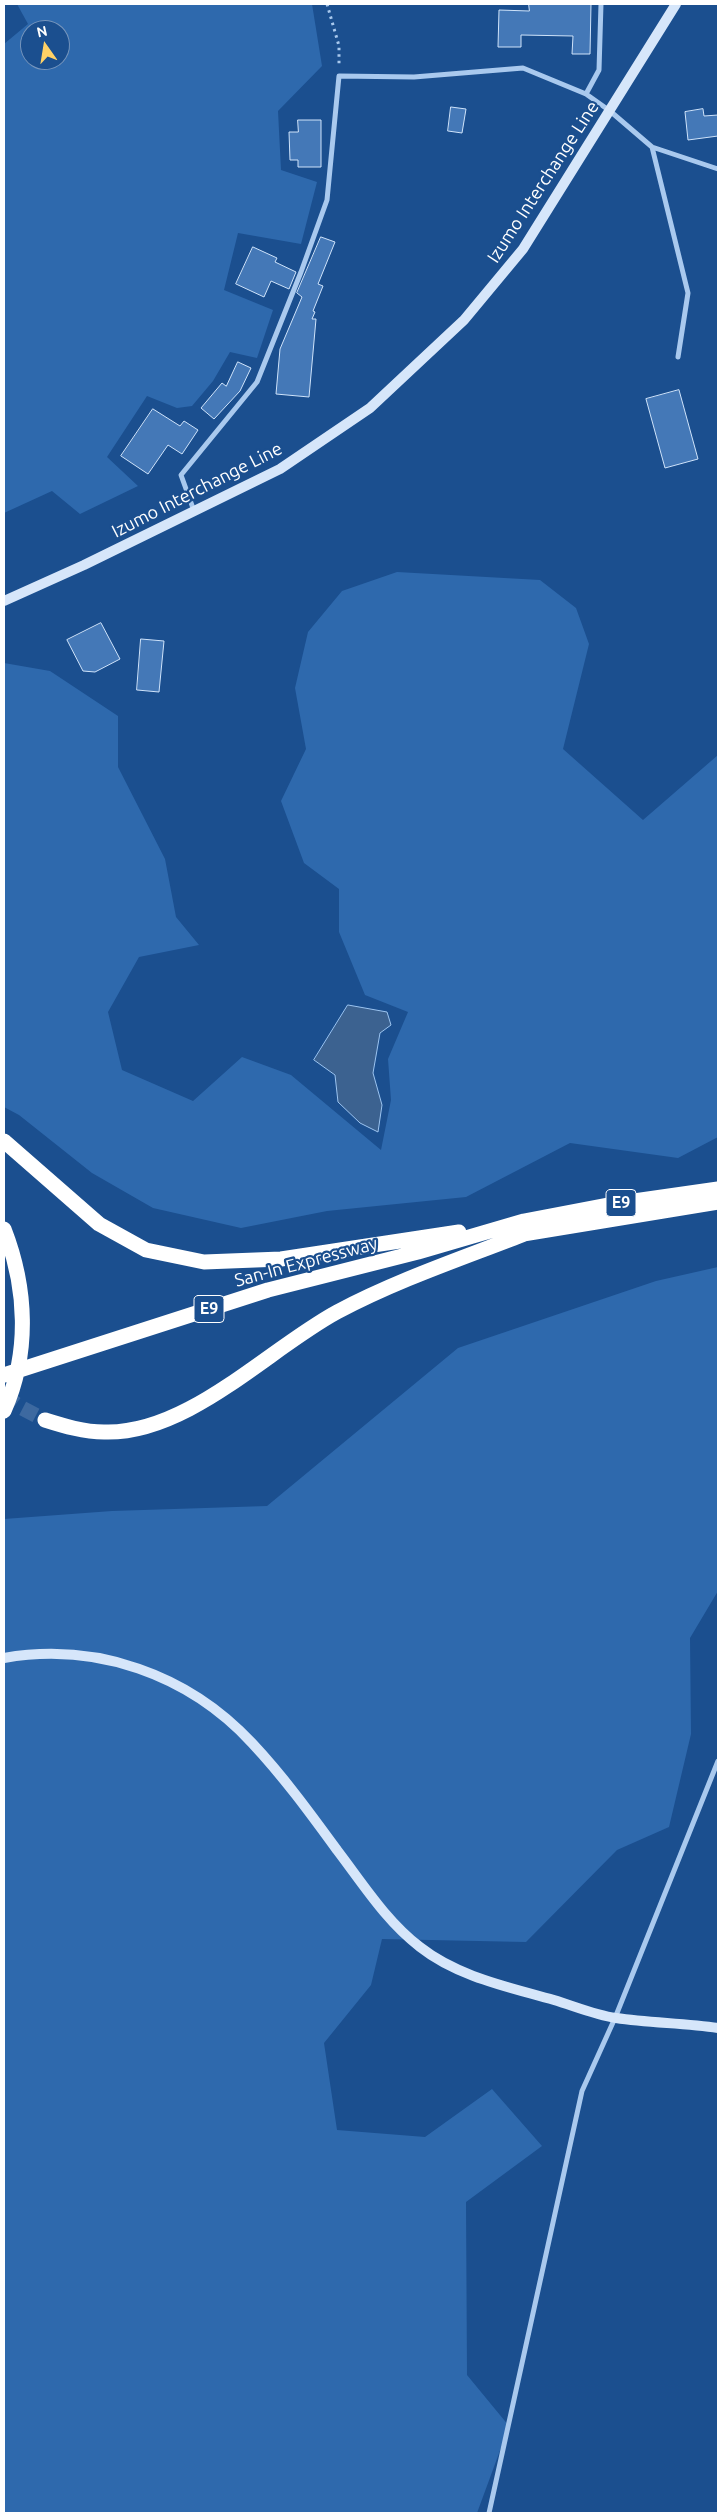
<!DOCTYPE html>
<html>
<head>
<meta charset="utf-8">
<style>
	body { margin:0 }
	#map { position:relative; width:722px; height:2517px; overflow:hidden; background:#1b4f8f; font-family:Ubuntu,sans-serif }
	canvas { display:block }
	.frame { position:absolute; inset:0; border:5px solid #fff; pointer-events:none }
	.north { position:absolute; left:20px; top:20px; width:50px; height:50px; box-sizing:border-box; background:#1b4f8f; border:1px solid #7695bc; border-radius:50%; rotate:347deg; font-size:14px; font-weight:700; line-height:20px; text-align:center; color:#fff }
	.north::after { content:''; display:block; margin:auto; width:18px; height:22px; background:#ffd166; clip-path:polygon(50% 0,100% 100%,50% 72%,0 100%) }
</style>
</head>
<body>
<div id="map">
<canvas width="722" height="2517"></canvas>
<div class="frame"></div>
<div class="north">N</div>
</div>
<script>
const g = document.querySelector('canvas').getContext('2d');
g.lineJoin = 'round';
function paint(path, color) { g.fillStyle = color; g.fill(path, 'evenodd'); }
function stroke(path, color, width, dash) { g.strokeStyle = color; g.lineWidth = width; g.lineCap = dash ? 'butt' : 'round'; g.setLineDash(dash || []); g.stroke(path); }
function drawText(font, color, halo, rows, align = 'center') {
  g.font = font + ' Ubuntu,sans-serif'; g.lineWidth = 4.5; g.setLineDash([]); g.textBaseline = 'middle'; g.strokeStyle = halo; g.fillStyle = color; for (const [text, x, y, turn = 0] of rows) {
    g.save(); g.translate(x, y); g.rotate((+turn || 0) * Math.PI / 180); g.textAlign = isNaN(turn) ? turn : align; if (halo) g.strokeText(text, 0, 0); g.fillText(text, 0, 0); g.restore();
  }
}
paint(new Path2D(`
	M17 4H312L322 66 278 111 281 170 317 182 301 244 238 233 224 290 273 310 257 358 230 352 213 381 192 406 177 408 147 396 107 457 138 486 80 514 52 491 4 513V44L28 24ZM30 30H60V60H30Z
	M397 572 540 580 576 608 589 644 563 749 643 820 718 755V1137L678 1158 570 1143 466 1197 327 1211 241 1228 153 1208 92 1173 19 1115 4 1107V663L50 671 118 716V767L165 859 176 917 199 945 139 957 108 1012 122 1070 193 1101 242 1057 291 1075 381 1150 391 1100 388 1059 408 1012 365 995 339 932V889L304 863 281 801 306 749 295 688 308 632 342 591Z
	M718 1267V1591L690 1638 691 1734 669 1827 617 1850 526 1942 382 1939 371 1985 324 2043 337 2130 425 2137 492 2089 542 2146 466 2202 467 2375 509 2426 477 2513H4V1519L112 1511 267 1506 458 1348 656 1281Z`), '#2e69ad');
const water = new Path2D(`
	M348 1005 387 1012 391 1025 380 1033 373 1073 382 1105 378 1132 360 1123 338 1102 335 1075 314 1060Z`);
paint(water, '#3c6290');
stroke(water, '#9cc4f0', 1);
const building = new Path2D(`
	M529 4H591L590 54H572L573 36 521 35V47H498L499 10 529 11Z
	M451 107 466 109 462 133 448 131Z
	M703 109 704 116 718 115V136L688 140 685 112Z
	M298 120H321V167H298V160H290L289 132H298Z
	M321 237 335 242 318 284 323 286 313 311 315 312 312 319H316L309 397 276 394 280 349 302 297 297 293Z
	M253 247 277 258 275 262 296 272 289 289 271 281 264 297 236 284Z
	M238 362 251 368 240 391 214 419 201 408 222 383 226 386Z
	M679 390 698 459 665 468 646 399Z
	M153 409 180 426 184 421 198 430 182 454 168 445 148 474 121 456Z
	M101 623 120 659 95 672 83 671 67 640Z
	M141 639 164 641 159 692 137 690Z`);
paint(building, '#4478b7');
stroke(building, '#cfe3fa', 1);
stroke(new Path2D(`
	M4 1395 20 1407 45 1420`), '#3d69a0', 15, [15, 8]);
stroke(new Path2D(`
	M327 4 339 46V67`), '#a9c9ee', 3, [2.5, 4]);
stroke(new Path2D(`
	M586 94 599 70 601 4
	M652 147 718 169
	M194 511 181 475 257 382 301 272 327 200 339 76 414 77 523 68 586 94 610 111 652 147 688 293 678 357
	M489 2513 582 2091 615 2018 718 1761`), '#a9c9ee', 5);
stroke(new Path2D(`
	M4 601 84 565 280 469 370 408 464 320 523 249 676 4
	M4 1658C96 1642 188 1674 252 1743 283 1776 310 1813 337 1850 363 1884 386 1921 420 1947 458 1977 509 1987 554 2000 574 2006 595 2015 616 2018 650 2023 684 2023 718 2028`), '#d6e6fa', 10);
stroke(new Path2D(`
	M4 1141 99 1224 146 1250 204 1262 281 1259 459 1232
	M4 1229C27 1288 30 1353 4 1411
	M517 1235 718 1202
	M4 1375 268 1290 418 1252 524 1221 613 1204 718 1189
	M45 1420C64 1426 84 1432 104 1432 187 1435 267 1350 337 1312 397 1280 463 1258 527 1233`), '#fff', 15);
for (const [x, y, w] of [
	[621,1203,30],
	[209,1309,30]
]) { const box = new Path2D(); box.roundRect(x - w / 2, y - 13.5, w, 27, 4); g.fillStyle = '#1b4f8f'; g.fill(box); stroke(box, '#fff', 1); }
drawText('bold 16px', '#fff', null, [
	["E9",621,1203],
	["E9",209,1309]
]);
drawText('18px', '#fff', '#1b4f8f', [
	["Izumo Interchange Line",543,182,-57],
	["Izumo Interchange Line",197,490,-27],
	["San-In Expressway",306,1262,-15]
]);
</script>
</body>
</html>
